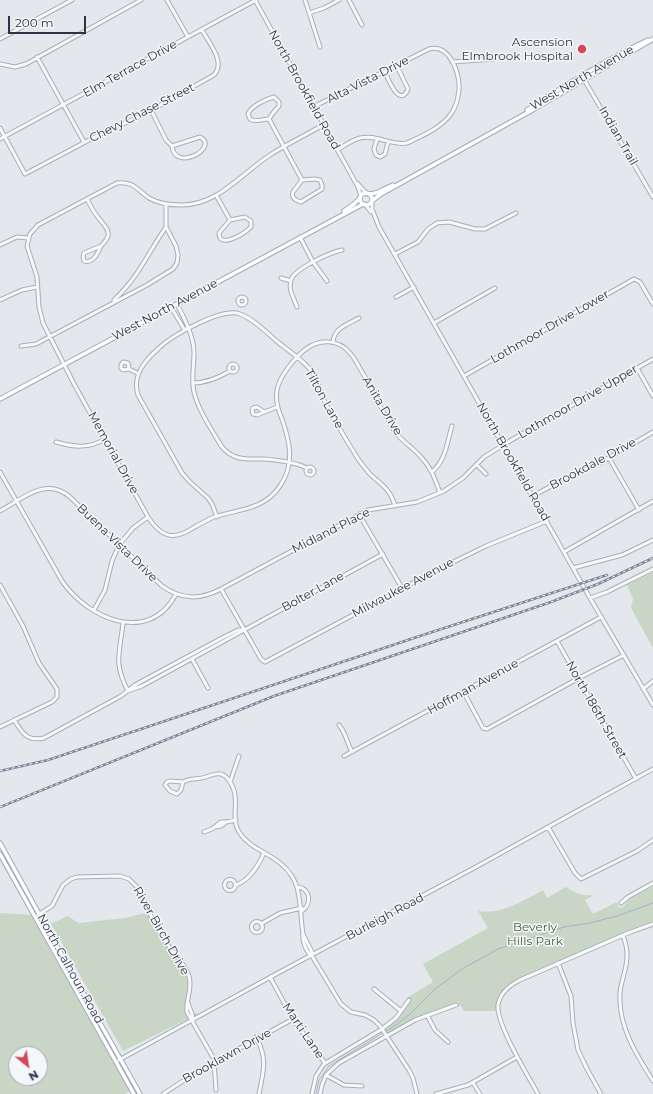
<!DOCTYPE html>
<html>
<head>
<meta charset="utf-8">
<style>
	body { margin:0 }
	#map { position:relative; width:653px; height:1094px; overflow:hidden; background:#e4e7ec; font-family:Montserrat,sans-serif }
	canvas { display:block }
	.north { position:absolute; left:8px; top:1046px; width:40px; height:40px; box-sizing:border-box; background:#f4f6f9; border:1px solid #a4a8b1; border-radius:50%; rotate:150deg; font-size:11px; font-weight:700; line-height:16px; text-align:center; color:#2b3445 }
	.north::after { content:''; display:block; margin:auto; width:14px; height:18px; background:#d1495b; clip-path:polygon(50% 0,100% 100%,50% 72%,0 100%) }
	.scale { position:absolute; left:8px; top:16px; width:78px; height:18px; box-sizing:border-box; border:2px solid #2b3445; border-top:0; padding-left:5px; font-size:12px; line-height:14px; white-space:nowrap; color:#2b3445; -webkit-text-stroke:3px #f4f6f9; paint-order:stroke }
</style>
</head>
<body>
<div id="map">
<canvas width="653" height="1094"></canvas>
<div class="north">N</div>
<div class="scale">200 m</div>
</div>
<script>
const g = document.querySelector('canvas').getContext('2d');
g.lineJoin = 'round';
function paint(path, color) { g.fillStyle = color; g.fill(path, 'evenodd'); }
function stroke(path, color, width, dash) { g.strokeStyle = color; g.lineWidth = width; g.lineCap = dash ? 'butt' : 'round'; g.setLineDash(dash || []); g.stroke(path); }
function drawText(font, color, halo, rows, align = 'center') {
  g.font = font + ' Montserrat,sans-serif'; g.lineWidth = 3; g.setLineDash([]); g.textBaseline = 'middle'; g.strokeStyle = halo; g.fillStyle = color; for (const [text, x, y, turn = 0] of rows) {
    g.save(); g.translate(x, y); g.rotate((+turn || 0) * Math.PI / 180); g.textAlign = isNaN(turn) ? turn : align; if (halo) g.strokeText(text, 0, 0); g.fillText(text, 0, 0); g.restore();
  }
}
paint(new Path2D(`
	M653 572V648L631 608 633 599 627 585Z
	M653 886V923L514 982C504 988 497 999 497 1011H464L461 1006H459L458 1002 418 1017 388 1034 385 1030 396 1020 411 1000 408 997 433 982 423 964 488 928 478 911C501 915 523 901 543 890L547 898 566 887C576 894 583 896 594 895L585 900 593 914 617 902 618 907 622 908 630 899Z
	M150 912 166 940 188 969 192 986 190 1001 193 1012 198 1014 123 1051 51 924 67 916 79 923 125 918Z
	M0 913 31 915 130 1091 125 1094H0ZM16 1054H40V1078H16Z`), '#c9d6c5');
stroke(new Path2D(`
	M316 1094 319 1080 329 1066 396 1025 411 1013 435 989 462 969 498 949 564 927 590 923 617 916 653 903`), '#9fb4cc', 1);
const minor = new Path2D(`
	M167 0 188 37
	M255 0 358 187 361 196
	M305 0 320 47
	M349 0 362 25
	M309 13 324 8 339 0
	M0 39 72 0
	M37 57 84 142
	M452 62 494 59
	M0 64 15 67 26 64 141 0
	M385 72C388 79 400 109 408 89L397 66
	M582 76 653 197
	M274 97 279 102V106L273 113 269 119C263 119 255 123 250 119L248 114C251 106 266 99 274 97Z
	M313 107 429 49C450 43 460 74 459 90 458 99 456 107 451 114 441 128 422 136 407 143 391 146 376 134 360 138 352 140 344 146 337 150
	M151 110 166 140 172 146
	M269 119 302 180
	M323 125C306 135 287 144 270 155 242 173 218 205 182 205 170 205 159 204 149 198 137 190 134 181 117 183L38 225 30 234 27 246 37 277 39 307 43 323 74 384 148 517C161 537 173 541 193 528 200 524 207 520 214 517 239 509 264 510 280 486 295 464 290 442 282 419 278 410 275 401 277 390 279 377 295 357 306 349 319 339 338 339 349 352 356 359 359 368 364 375 374 395 384 415 396 433 403 442 413 448 420 456 431 467 435 479 440 493
	M0 128 25 174 108 130 137 118 214 75C226 62 209 43 202 30
	M200 137C220 147 175 173 172 146Z
	M0 139 256 0
	M377 139 374 149 376 155 380 157 385 154 388 142
	M315 179 320 180 322 185V189L301 202C295 200 291 198 293 192L302 180Z
	M357 183 367 194
	M216 195 230 220
	M87 199C90 205 93 211 97 216 106 228 115 233 101 246
	M372 202V209L379 227 590 598 653 705
	M365 204 371 212
	M245 217 251 221V227C245 233 219 250 219 233L230 220Z
	M300 237 313 262 327 281
	M0 245 17 237 28 238
	M101 246C98 253 93 264 84 261L83 257 84 253Z
	M395 254 418 242 428 229 437 223 449 222 475 229H485L516 213
	M281 278 291 281
	M238 301a4 4 0 1 1 8 0a4 4 0 1 1-8 0Z
	M396 297 414 287
	M0 300 22 290 37 287
	M114 300C138 278 148 253 166 227
	M177 304C184 318 194 336 194 353 194 366 191 379 194 392 198 410 213 432 222 447 234 461 247 459 263 459 277 460 295 462 307 468
	M171 307 184 329H187
	M297 307C294 298 288 290 291 280 294 269 331 252 342 250
	M434 323 495 288
	M333 342C334 328 348 324 359 318
	M21 346 36 344 147 285 173 269 177 263 178 255 176 246 166 227V204
	M229 368a4 4 0 1 1 8 0a4 4 0 1 1-8 0Z
	M637 368 653 396
	M129 369 128 363 123 362 121 365V368L123 370 129 369 137 373
	M464 376 634 279 640 282 653 304
	M193 383C207 383 218 378 230 371
	M264 412 257 407 253 408 252 410 253 414 257 415 277 407
	M56 442C73 447 89 449 105 439
	M609 458 639 510
	M477 465 486 474
	M306 471a4 4 0 1 1 8 0a4 4 0 1 1-8 0Z
	M0 472 62 581C87 618 149 646 176 594
	M432 472C446 460 447 442 452 426
	M533 496 562 480 598 464 653 432
	M0 511C22 499 46 476 70 497L162 586C182 600 200 600 221 589L368 510 417 502 444 491 463 478 484 457 508 442 653 359
	M359 514 402 588
	M217 517 212 504 208 498 190 482 182 473 138 395C132 376 144 361 158 349 171 336 222 307 240 314 254 319 267 333 279 343 290 352 304 360 313 373 318 381 319 390 323 398 332 417 344 436 355 454 359 461 364 467 369 473 381 485 390 488 395 506
	M564 552 653 501
	M573 568 622 555 653 540
	M0 585 23 626 39 663 57 689V697L52 702 0 727
	M221 589 261 659 265 662 439 569 486 546 547 521
	M590 598 607 592 653 569
	M94 610 105 590 112 561 119 545 133 528 148 517
	M123 623C120 652 113 663 128 691
	M557 641 636 779
	M192 659 208 688
	M643 689 653 681
	M128 691 142 686 383 554
	M463 691 483 728 487 729 579 678 624 655
	M14 720C22 732 26 742 44 738L121 696 135 685 146 679 222 638 238 630H244
	M339 725C346 733 347 743 352 752
	M344 756 601 617
	M183 782 170 781 167 782 165 785 170 791 177 794 181 790 183 782C191 777 198 780 206 777 214 774 222 771 228 779 243 798 229 816 239 832 247 845 261 850 273 858 305 878 298 902 303 934 302 941 306 952 312 956
	M230 782 239 756
	M215 827 221 826 226 822
	M548 827 575 873 581 879 637 851 653 840
	M204 832 212 829 221 822H226L236 820
	M224.5 885a5.5 5.5 0 1 1 11 0a5.5 5.5 0 1 1-11 0Z
	M236 885C250 880 258 866 264 853
	M297 887C311 888 312 904 302 911
	M621 903 628 897 653 883
	M38 915 52 906 63 885 71 879 77 877 120 876 129 879 138 888C146 904 152 920 161 935 169 949 184 961 189 976 193 990 185 1000 187 1012L215 1061
	M251.5 927a5.5 5.5 0 1 1 11 0a5.5 5.5 0 1 1-11 0Z
	M261 924 280 913 302 908
	M303 934 312 952V956L341 1004 351 1012 365 1015 374 1020 380 1026 409 1070 413 1078 417 1094
	M623 935C625 941 627 947 627 953 628 967 621 980 620 993 618 1026 636 1054 653 1081
	M558 963 571 996 573 1023 578 1050 587 1069 601 1094
	M270 977 294 1021 325 1063
	M374 989 401 1011
	M188 1003 192 1014 193 1020
	M427 1015 435 1030 448 1042
	M257 1039C268 1060 263 1072 259 1094
	M119 1060 278 973 474 868 653 769
	M214 1062 216 1090
	M326 1075 344 1085 362 1086
	M473 1083 480 1094
	M163 1094 195 1073 293 1019
	M312 1094 316 1076 324 1064 382 1029 396 1018 409 1000
	M320 1094 322 1085 326 1075 339 1063 415 1020 456 1005
	M436 1094 468 1085 517 1057
	M538 1094C528 1076 496 1024 498 1005 500 993 510 985 520 980L628 933 653 924`);
const major = new Path2D(`
	M527 110C567 84 606 60 648 40
	M360 199a6 6 0 1 1 12 0a6 6 0 1 1-12 0Z
	M369 194 376 193 393 185
	M373 200 381 194 536 108 653 39
	M344 211 354 204 360 198
	M0 399 363 204
	M0 843 55 943 140 1094
	M0 854 134 1094`);
stroke(minor, '#a9aeb7', 5);
stroke(major, '#a3abb8', 5.5);
stroke(minor, '#f7f8fa', 3);
stroke(major, '#fff', 3.5);
const rail = new Path2D(`
	M0 771 48 760 423 635 607 575
	M0 807 274 696 551 602 598 584 653 558`);
stroke(rail, '#7d8696', 2.5);
stroke(rail, '#f4f6f9', 1, [3]);
for (const [x, y, r, color] of [
	[582,49,5,"#d1495b"]
]) { const dot = new Path2D(); dot.arc(x, y, r, 0, 2 * Math.PI); g.fillStyle = color; g.fill(dot); stroke(dot, '#f4f6f9', 1.5); }
drawText('12px', '#2b3445', '#f4f6f9', [
	["Ascension",573,42],
	["Elmbrook Hospital",573,56]
], 'right');
drawText('12px', '#2b3445', '#f4f6f9', [
	["Elm Terrace Drive",130,69,-29],
	["West North Avenue",582,78,-30],
	["Alta Vista Drive",368,80,-27],
	["North Brookfield Road",304,90,61],
	["Chevy Chase Street",142,113,-27],
	["Indian Trail",618,136,60],
	["West North Avenue",165,310,-28],
	["Lothmoor Drive Lower",550,327,-30],
	["Tilton Lane",324,399,61],
	["Lothmoor Drive Upper",578,402,-30],
	["Anita Drive",382,406,59],
	["Memorial Drive",113,453,61],
	["North Brookfield Road",513,462,60],
	["Brookdale Drive",593,464,-28],
	["Midland Place",331,531,-27],
	["Buena Vista Drive",117,543,44],
	["Milwaukee Avenue",403,588,-28],
	["Bolter Lane",313,592,-29],
	["Hoffman Avenue",473,687,-29],
	["North 186th Street",596,710,60],
	["Burleigh Road",385,917,-28],
	["River Birch Drive",161,931,60],
	["North Calhoun Road",70,969,61],
	["Marti Lane",303,1031,56],
	["Brooklawn Drive",227,1056,-29]
]);
drawText('12px', '#3f6138', '#f4f6f9', [
	["Beverly",535,927],
	["Hills Park",535,941]
]);
</script>
</body>
</html>
